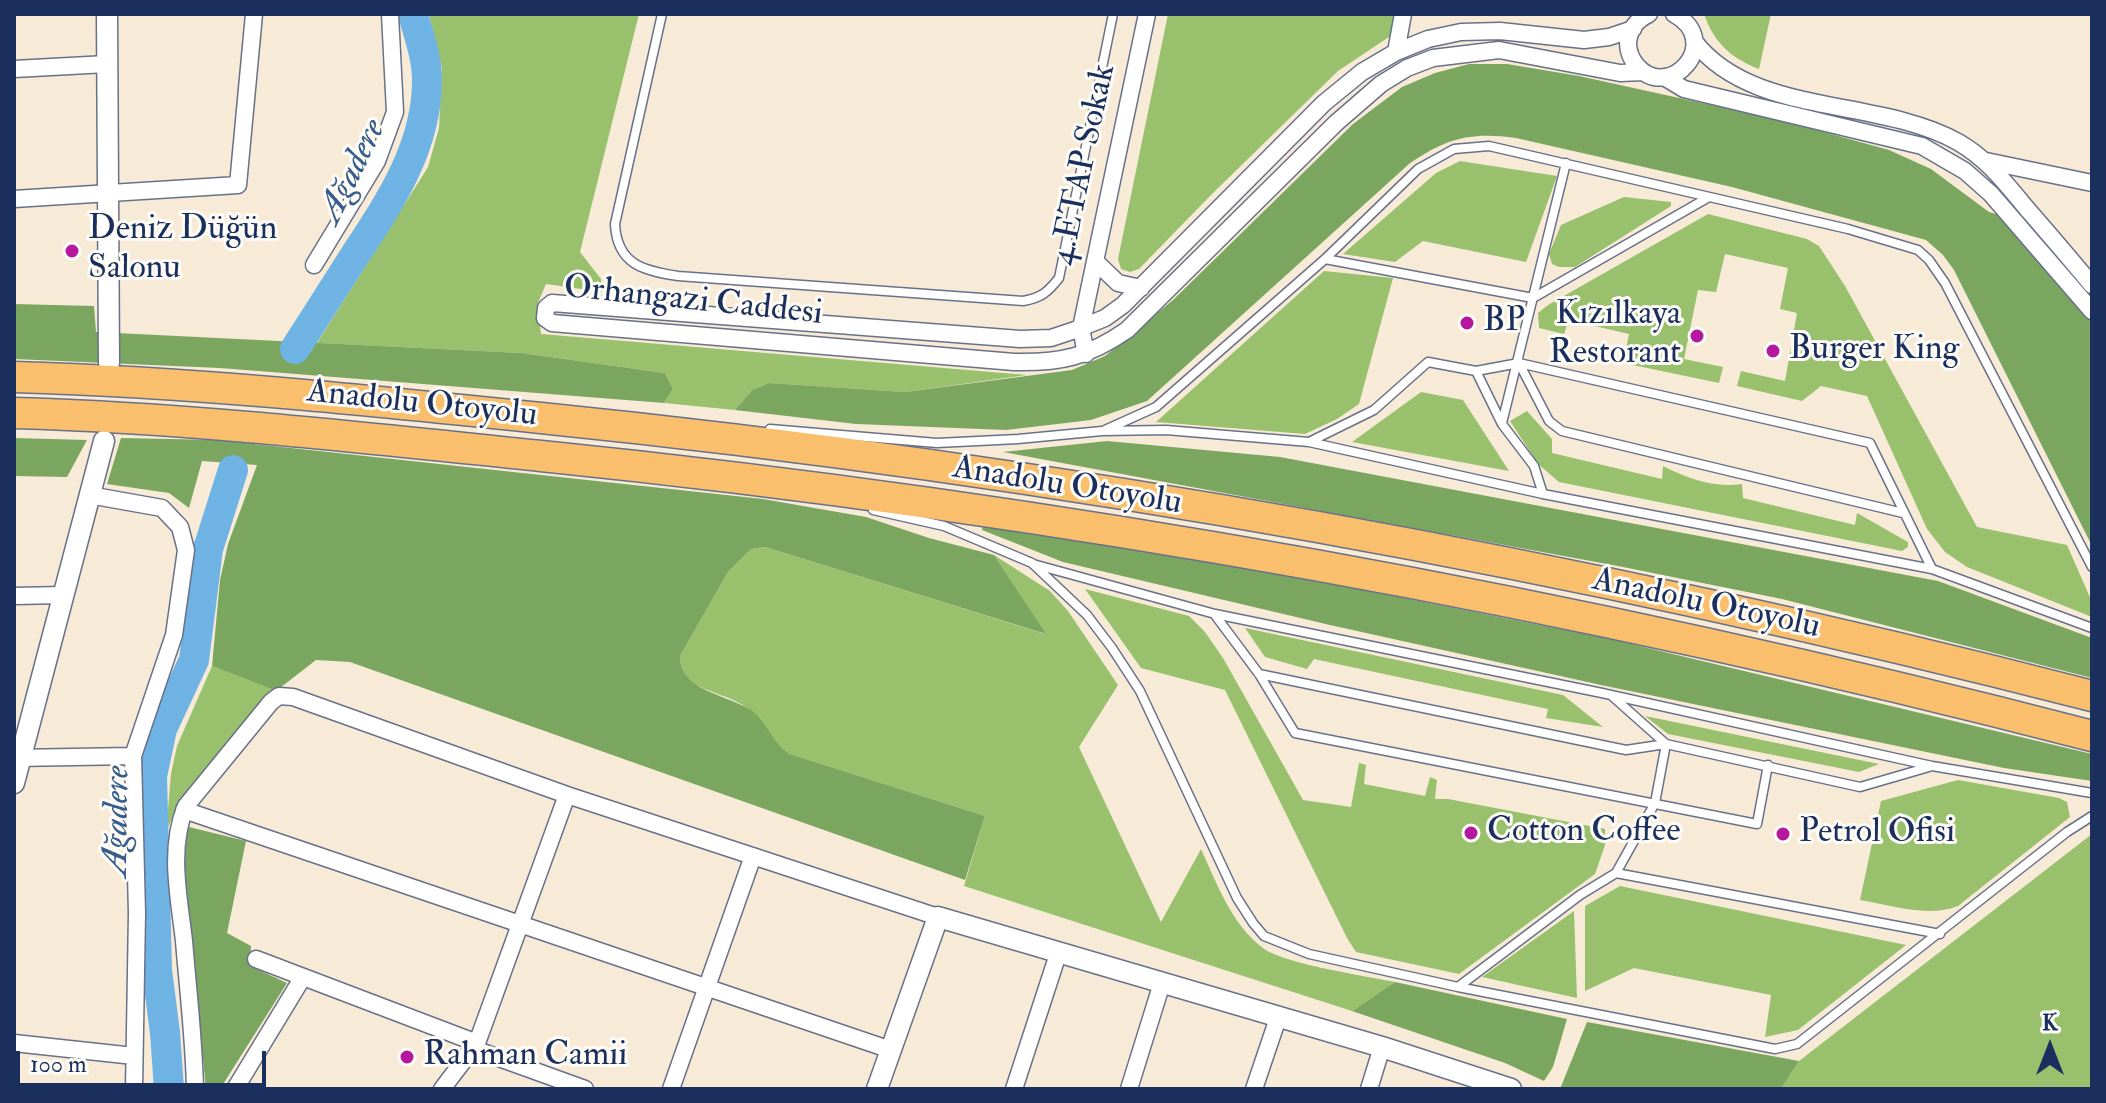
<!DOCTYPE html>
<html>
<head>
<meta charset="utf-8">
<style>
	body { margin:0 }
	#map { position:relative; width:2106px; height:1103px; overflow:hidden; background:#f7ebd8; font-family:"IM FELL Double Pica",serif }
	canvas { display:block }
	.frame { position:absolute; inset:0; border:16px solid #1b2f5e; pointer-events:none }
	.north { position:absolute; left:2010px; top:1007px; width:80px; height:80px; -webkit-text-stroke:6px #fdfcf7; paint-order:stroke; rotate:0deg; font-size:22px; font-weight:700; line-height:32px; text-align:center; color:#1b2f5e }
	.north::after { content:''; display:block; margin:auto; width:28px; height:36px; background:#1b2f5e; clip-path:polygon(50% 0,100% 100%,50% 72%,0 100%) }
	.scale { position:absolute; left:16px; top:1051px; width:250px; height:36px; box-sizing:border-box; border:4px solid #1b2f5e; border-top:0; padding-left:10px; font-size:24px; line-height:28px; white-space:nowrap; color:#1b2f5e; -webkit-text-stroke:6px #fdfcf7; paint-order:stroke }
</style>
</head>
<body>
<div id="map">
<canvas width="2106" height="1103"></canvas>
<div class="frame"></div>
<div class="north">K</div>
<div class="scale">100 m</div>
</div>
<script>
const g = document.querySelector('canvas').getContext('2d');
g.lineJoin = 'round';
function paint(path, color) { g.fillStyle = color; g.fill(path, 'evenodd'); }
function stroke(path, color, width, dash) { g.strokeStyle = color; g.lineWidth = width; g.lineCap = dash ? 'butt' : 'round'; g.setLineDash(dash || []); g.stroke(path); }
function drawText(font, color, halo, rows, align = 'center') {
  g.font = font + ' "IM FELL Double Pica",serif'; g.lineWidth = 6; g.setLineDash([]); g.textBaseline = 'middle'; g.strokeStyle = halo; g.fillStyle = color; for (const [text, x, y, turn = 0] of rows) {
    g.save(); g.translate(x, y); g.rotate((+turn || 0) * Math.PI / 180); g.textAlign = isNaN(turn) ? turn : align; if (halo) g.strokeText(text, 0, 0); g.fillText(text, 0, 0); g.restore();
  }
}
paint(new Path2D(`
	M429 14H639L580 252 601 279 602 292 546 284 537 305 541 334 1027 375 905 392 769 383 752 390 735 410 664 403 673 389 665 373 522 353 317 343 428 167 439 128 442 69Z
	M1168 14H1396L1392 35 1338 71 1211 195 1139 269 1130 272 1121 269 1118 259Z
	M1704 14H1771L1759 69C1731 58 1714 43 1704 14Z
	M1460 161 1557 176 1526 262 1423 241 1395 262 1343 254 1436 173Z
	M1624 197 1671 202V206L1575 267H1559L1552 264 1549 254 1561 225Z
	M1708 214 1807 239 1819 246 1845 286 1977 527 2067 545 2092 602V617L1967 567 1945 552 1927 529 1867 396 1821 386 1802 401 1737 386 1741 371 1785 381 1797 313 1780 309 1788 268 1725 254 1716 292 1698 290 1684 359 1723 367 1719 383 1623 363 1629 334 1569 320 1564 334 1539 328 1538 313 1548 305Z
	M1324 271 1393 278 1359 404 1337 419 1305 434 1156 422Z
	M1421 392 1463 400 1509 471 1352 442Z
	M1527 411 1552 439V453L1662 479 1663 466C1689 479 1713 488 1742 484L1743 498 1855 525 1857 513 1908 542V547L1902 551 1559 482 1538 464 1510 421Z
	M765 547 1045 634 994 555 1050 591 1068 611 1118 685 1079 747 1161 922 1201 849C1217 884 1232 925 1263 948 1284 964 1366 976 1395 982L1352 1011 964 886 985 816 790 754C769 741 762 717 741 704 720 691 679 689 680 656L728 572 751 549Z
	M1085 589 1189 616 1205 632 1223 658 1303 800 1351 807 1359 763 1366 765 1364 784 1425 796 1430 777 1437 780 1435 799H1448L1605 829V845L1595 874 1459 974 1356 952 1347 938 1225 690 1141 668Z
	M1245 628 1563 695 1603 727 1546 718 1548 709 1314 659 1307 669 1265 657Z
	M212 666 276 691 178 805 166 832 171 774 177 746Z
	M1645 716 1879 764 1859 772 1668 734Z
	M1958 780 2059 798 2067 802 2070 817 1958 906C1928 918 1891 905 1860 900L1881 801Z
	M2092 834V1089H1781L1799 1061Z
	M1620 886 1906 945 1798 1030 1765 1037 1771 995 1634 968 1585 991V906Z
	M1574 911 1577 998 1482 977Z`), '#99c06c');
paint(new Path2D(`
	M1469 64H1507L1579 76 1784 121 1889 150 1931 169 1989 212 2012 219 2046 270 2092 323V546L1954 270 1943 255 1926 240 1732 187 1516 138C1470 132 1447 138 1409 164L1147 401 1091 420 1006 430 856 424 735 410 752 390 769 383 905 392 1072 370 1105 356 1173 300 1353 124 1402 87 1435 73Z
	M14 304 94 306 96 332 522 353 665 373 673 389 664 403 220 368 14 359Z
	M14 438 87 440 67 477 14 476Z
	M121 438 217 440 763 499 866 517 929 538 994 555 1046 634 765 547 751 549 728 572 680 656C679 691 730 695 752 711 768 723 772 743 790 754L985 816 965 880 350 662 316 660 276 691 212 666 220 580 228 544 257 465 202 461 189 508 169 493 107 484Z
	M1107 441 1280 457 1938 581 2092 638V678L1782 599 1623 567 1003 452Z
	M983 525 1293 576 1610 639 2092 754V781L2004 768 1601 685 1330 625 1063 562 982 530Z
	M185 826 246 841 227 933 251 946 250 966 287 983 220 1089H206L183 854Z
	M1395 982 1567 1019 1553 1067 1544 1081 1505 1063 1352 1011Z
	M1587 1022 1799 1061 1781 1089H1560Z`), '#7aa660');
stroke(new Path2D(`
	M295 349C315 318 335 286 355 255 390 202 427 147 427 80 427 58 419 36 413 14
	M169 1089 165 1033 157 970 152 776 162 729 194 660 208 549 233 470`), '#6eb3e4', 30);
const service = new Path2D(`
	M662 14 615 224C617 264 643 271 678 276L1023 301C1041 298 1048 292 1059 278L1113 14
	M1325 259 1533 298 1709 197
	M1519 363 1549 421 1562 431 1903 513
	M1476 371 1519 363 1870 443 1932 569
	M1502 423 1566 163
	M770 429 937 443 1018 439 1102 431 1166 430 1309 442 1543 494 1932 569 2092 628
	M1105 430 1156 407 1325 259 1418 169 1454 149 1489 146 1848 229 1918 250 1929 260 1945 283 2092 567
	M1309 442 1374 410 1428 362 1476 371 1502 424 1534 466 1543 494
	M873 510 944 526 1032 563 1087 615 1112 648 1140 691 1237 898 1253 923 1264 936 1309 954 1458 987 1775 1049 1797 1044 2067 832 2092 816
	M1033 564 1215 614 1602 693 1932 766 2092 793
	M1215 615 1259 674 1295 733 1757 824 1768 765
	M1259 674 1626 750 1666 744 1655 803 1616 873 1580 895 1458 987
	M1612 696 1666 744 1860 787 1929 767
	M1616 873 1940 934`);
const minor = new Path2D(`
	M1649 14C1638 19 1629 29 1628 43 1628 51 1631 59 1637 66 1669 103 1725 42 1674 14
	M1633 29 1609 37 1584 40 1500 31 1461 32 1428 39 1396 52 1362 72 1324 103 1123 305 1105 318 1075 330 1051 338 1020 339 552 303 546 308 545 318 552 323 1014 362C1061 363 1088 357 1127 330L1336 123 1381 84 1407 68 1433 58 1499 50 1620 73 1643 72
	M1694 41C1752 117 1878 97 1958 142 1988 159 2007 185 2028 210 2050 235 2071 260 2092 285
	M1396 52 1403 14
	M14 69 107 64
	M1664 77 1684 89 1922 146 1965 171 1991 194 2092 311
	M1986 161 2092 183
	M14 199 238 185 254 14
	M1095 261 1118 283 1141 288
	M314 265 377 161 395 112 390 14
	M1086 354 1081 328 1147 14
	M89 495 162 508 180 527 186 550 174 635 133 756 137 913 134 1089
	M14 596 63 595
	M14 758 133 756
	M184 810 891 1050
	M256 959 477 1043
	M14 1043 134 1056
	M474 1049 585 1089
	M195 1089C194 1039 188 990 184 941 179 897 168 848 186 806L271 702 279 696 293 697 567 795 938 917
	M235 1089 303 977
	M442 1089 477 1043 567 795
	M671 1089 753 856
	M1014 1089 1059 951
	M1129 1089 1162 983
	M1254 1089 1278 1018
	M1369 1089 1382 1047`);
const tertiary = new Path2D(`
	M107 14 109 363
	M14 783 104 441
	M877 1089 938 917 1382 1047 1511 1089`);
const motorway = new Path2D(`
	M14 377C191 382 366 400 541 418 1064 471 1583 565 2092 696
	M14 413C191 418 366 438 541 456 1064 509 1584 604 2092 736`);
stroke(service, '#687189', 11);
stroke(minor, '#687189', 19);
stroke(tertiary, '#687189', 23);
stroke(motorway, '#687189', 33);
stroke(service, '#fff', 8);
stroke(minor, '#fff', 16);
stroke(tertiary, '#fff', 20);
stroke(motorway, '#f9bf6c', 30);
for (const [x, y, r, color] of [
	[72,251,8,"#b5179e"],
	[1467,323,8,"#b5179e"],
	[1697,336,8,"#b5179e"],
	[1773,351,8,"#b5179e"],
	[1471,833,8,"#b5179e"],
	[1783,834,8,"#b5179e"],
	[407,1057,8,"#b5179e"]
]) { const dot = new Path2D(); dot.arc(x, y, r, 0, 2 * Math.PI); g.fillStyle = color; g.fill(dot); stroke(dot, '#fdfcf7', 3); }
drawText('34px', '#1b2f5e', '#fdfcf7', [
	["4.ETAP Sokak",1085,165,-78],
	["Orhangazi Caddesi",693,302,6],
	["Anadolu Otoyolu",422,405,6],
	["Anadolu Otoyolu",1067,487,9],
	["Anadolu Otoyolu",1706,605,12]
]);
drawText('34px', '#1b2f5e', '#fdfcf7', [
	["Deniz Düğün",88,231],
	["Salonu",88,270],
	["Kızılkaya",1681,316,"right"],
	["Restorant",1681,355,"right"],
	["BP",1483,323],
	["Burger King",1789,351],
	["Cotton Coffee",1487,833],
	["Petrol Ofisi",1799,834],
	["Rahman Camii",423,1057]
], 'left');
drawText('italic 36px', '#385d8d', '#fdfcf7', [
	["Ağadere",354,172,-64],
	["Ağadere",119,821,-89]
]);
</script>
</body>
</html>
